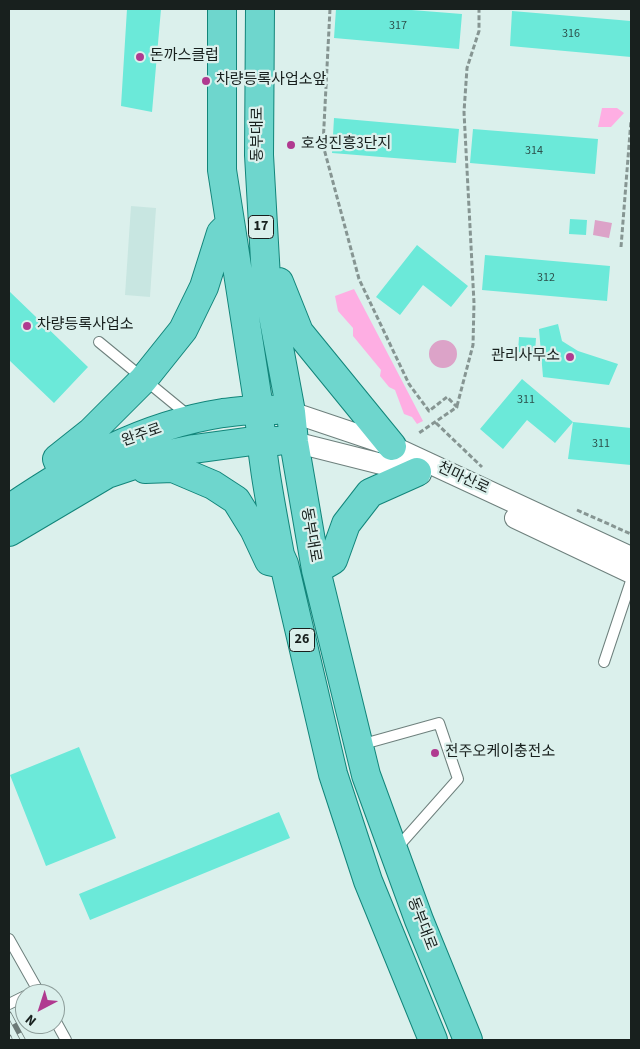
<!DOCTYPE html>
<html>
<head>
<meta charset="utf-8">
<style>
	body { margin:0 }
	#map { position:relative; width:640px; height:1049px; overflow:hidden; background:#dbf0ec; font-family:"Source Sans 3",sans-serif }
	canvas { display:block }
	.frame { position:absolute; inset:0; border:10px solid #18201e; pointer-events:none }
	.north { position:absolute; left:15px; top:984px; width:50px; height:50px; box-sizing:border-box; background:#dbf0ec; border:1px solid #8d9d9a; border-radius:50%; rotate:220deg; font-size:14px; font-weight:700; line-height:20px; text-align:center; color:#18201e }
	.north::after { content:''; display:block; margin:auto; width:18px; height:22px; background:#b03a90; clip-path:polygon(50% 0,100% 100%,50% 72%,0 100%) }
</style>
</head>
<body>
<div id="map">
<canvas width="640" height="1049"></canvas>
<div class="frame"></div>
<div class="north">N</div>
</div>
<script>
const g = document.querySelector('canvas').getContext('2d');
g.lineJoin = 'round';
function paint(path, color) { g.fillStyle = color; g.fill(path, 'evenodd'); }
function stroke(path, color, width, dash) { g.strokeStyle = color; g.lineWidth = width; g.lineCap = dash ? 'butt' : 'round'; g.setLineDash(dash || []); g.stroke(path); }
function drawText(font, color, halo, rows, align = 'center') {
  g.font = font + ' "Source Sans 3","Noto Sans KR",sans-serif'; g.lineWidth = 4.5; g.setLineDash([]); g.textBaseline = 'middle'; g.strokeStyle = halo; g.fillStyle = color; for (const [text, x, y, turn = 0] of rows) {
    g.save(); g.translate(x, y); g.rotate((+turn || 0) * Math.PI / 180); g.textAlign = isNaN(turn) ? turn : align; if (halo) g.strokeText(text, 0, 0); g.fillText(text, 0, 0); g.restore();
  }
}
paint(new Path2D(`
	M131 206 156 208 150 297 125 295Z`), '#c8e6e1');
paint(new Path2D(`
	M595 220 612 223 609 238 593 235Z
	M429 354a14 14 0 1 1 28 0a14 14 0 1 1-28 0Z`), '#dca3c8');
paint(new Path2D(`
	M602 108H617L624 113 611 127H598Z
	M354 289 423 421 417 424 412 417 404 414 395 390 389 387 380 376 381 370 353 336V328L338 311 335 296Z`), '#feaee3');
paint(new Path2D(`
	M127 9H161L152 112 121 106Z
	M336 9H399L462 14 459 49 334 38Z
	M512 11 631 21V57L510 46Z
	M334 118 459 129 456 163 332 153Z
	M473 129 598 139 595 174 470 163Z
	M570 219 587 220 586 235 569 234Z
	M417 245 468 286 451 307 423 285 400 315 376 297Z
	M485 255 610 266 607 301 482 290Z
	M9 291 88 367 54 403 9 360Z
	M558 324 562 341 578 351 618 364 609 385 543 377 539 329Z
	M519 337 536 338 535 353 518 352Z
	M522 379 573 422 555 443 527 420 503 449 480 429Z
	M573 422 631 428V465L568 459Z
	M79 747 116 838 46 866 10 775Z
	M279 812 290 838 90 920 79 894Z`), '#6be9d9');
const service = new Path2D(`
	M99 342 189 416
	M604 662 631 581
	M360 745 439 723 458 779 396 849
	M9 939 40 994
	M9 1004 25 996
	M55 1020 66 1040`);
const minor = new Path2D(`
	M291 412 392 446 631 557
	M294 442 421 474
	M515 518 631 573`);
const primary = new Path2D(`
	M222 9V170L259 408C261 457 271 506 280 555L284 564 333 774 368 881 433 1040
	M260 9 259 155 266 278 291 412 294 442 316 570 366 775 419 920 468 1040
	M279 282 299 332 392 446
	M145 469 173 468 213 485 236 500 254 529 269 561 278 563
	M63 473 57 459 91 432 143 380 183 330 204 287 221 233 229 225
	M9 509C77 463 140 426 223 413 241 411 258 408 276 410
	M9 532 107 474 161 456 194 449 260 440 277 441
	M316 570 333 560 346 524 370 493 417 472`);
stroke(service, '#6e807d', 12);
stroke(minor, '#6e807d', 22);
stroke(primary, '#12857a', 30);
stroke(new Path2D(`
	M330 9 323 145 359 279 409 384 429 411 447 397 457 407 419 433
	M621 247 631 120
	M457 406 473 345 474 303 464 112 467 68 479 31V9
	M436 423 482 467
	M577 510 631 534`), '#869592', 3, [5, 2.5]);
stroke(service, '#fff', 10);
stroke(minor, '#fff', 20);
stroke(primary, '#6ed6cd', 28);
const rail = new Path2D(`
	M9 1014 23 1040
	M9 1037 10 1040`);
stroke(rail, '#6c7a77', 5.5);
stroke(rail, '#dbf0ec', 4, [11]);
for (const [x, y, r, color] of [
	[140,57,5,"#b03a90"],
	[206,81,5,"#b03a90"],
	[291,145,5,"#b03a90"],
	[27,326,5,"#b03a90"],
	[570,357,5,"#b03a90"],
	[435,753,5,"#b03a90"]
]) { const dot = new Path2D(); dot.arc(x, y, r, 0, 2 * Math.PI); g.fillStyle = color; g.fill(dot); stroke(dot, '#dbf0ec', 2); }
drawText('12px', '#2d524d', null, [
	["317",398,26],
	["316",571,34],
	["314",534,151],
	["312",546,278],
	["311",526,400],
	["311",601,444]
]);
for (const [x, y, w] of [
	[261,227,25],
	[302,640,25]
]) { const box = new Path2D(); box.roundRect(x - w / 2, y - 11.5, w, 23, 4); g.fillStyle = '#dbf0ec'; g.fill(box); stroke(box, '#18201e', 1); }
drawText('bold 14px', '#18201e', null, [
	["17",261,227],
	["26",302,640]
]);
drawText('15px', '#18201e', '#dbf0ec', [
	["돈까스클럽",150,57],
	["차량등록사업소앞",216,81],
	["호성진흥3단지",301,145],
	["차량등록사업소",37,326],
	["관리사무소",560,357,"right"],
	["전주오케이충전소",445,753]
], 'left');
drawText('15px', '#18201e', '#dbf0ec', [
	["동부대로",259,134,-90],
	["완주로",142,436,-19],
	["천마산로",463,479,25],
	["동부대로",310,535,80],
	["동부대로",421,924,69]
]);
</script>
</body>
</html>
